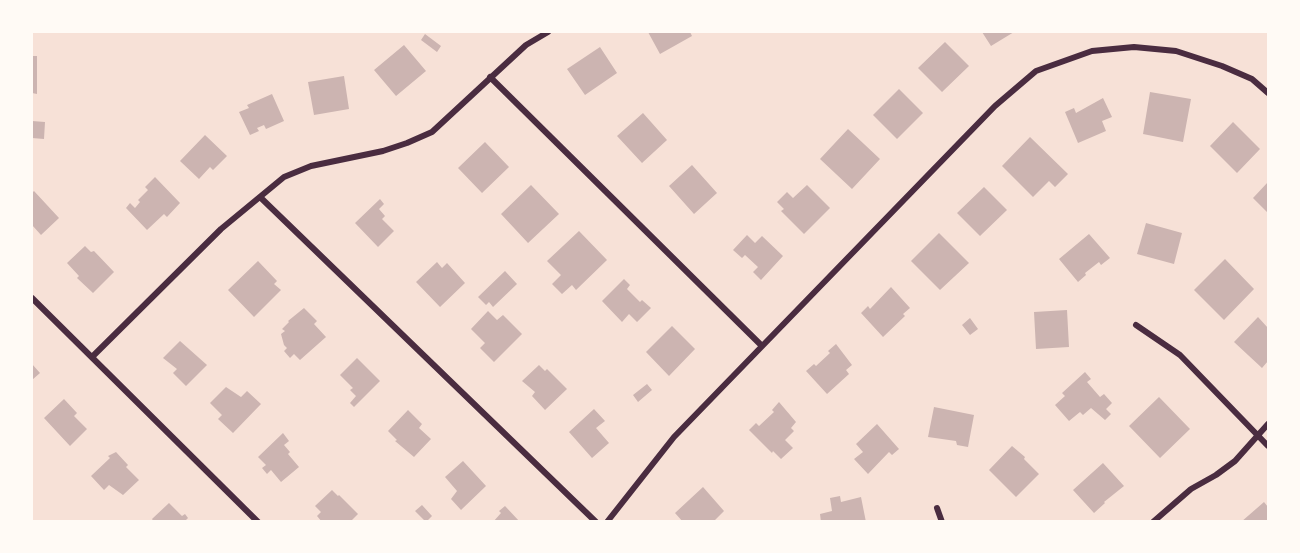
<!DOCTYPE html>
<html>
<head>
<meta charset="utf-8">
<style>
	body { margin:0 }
	#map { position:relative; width:1300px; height:553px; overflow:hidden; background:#f7e1d7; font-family:Bitter,serif }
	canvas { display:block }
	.frame { position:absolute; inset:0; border:33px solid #fffaf5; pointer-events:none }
</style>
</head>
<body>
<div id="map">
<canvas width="1300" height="553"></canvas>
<div class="frame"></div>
</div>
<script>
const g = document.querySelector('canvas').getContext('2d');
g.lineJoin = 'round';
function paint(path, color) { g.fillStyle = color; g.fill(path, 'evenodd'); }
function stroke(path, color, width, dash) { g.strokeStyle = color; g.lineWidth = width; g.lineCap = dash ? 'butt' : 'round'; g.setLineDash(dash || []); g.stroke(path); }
paint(new Path2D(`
	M648 32H690L692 36 660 54Z
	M982 32H1014L991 46Z
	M425 34 441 46 437 52 421 40Z
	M945 42 969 66 942 92 918 68Z
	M404 45 426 71 396 96 374 70Z
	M600 47 617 73 585 95 567 69Z
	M32 56H37V94L32 93Z
	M344 76 349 109 314 115 308 82Z
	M899 89 923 113 897 139 873 115Z
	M1150 92 1191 99 1183 142 1143 134Z
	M272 94 284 121 266 129 264 125 257 128 259 131 250 135 239 112 249 108 247 105Z
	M1103 98 1112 117 1102 121 1106 131 1078 143 1065 112 1074 108 1076 113Z
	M643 113 667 140 642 163 617 136Z
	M32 121 45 122 44 139 32 138Z
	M1233 122 1260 149 1237 173 1210 146Z
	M848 129 880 159 852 189 820 159Z
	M205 135 227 156 213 170 210 167 199 179 180 161Z
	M1030 137 1068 174 1055 187 1049 181 1033 197 1002 166Z
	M485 142 509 167 482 193 458 168Z
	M692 165 717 193 694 214 669 186Z
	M155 177 180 203 167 217 164 214 147 230 126 208 130 203 135 208 140 202 138 200 148 190 145 187Z
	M1268 182V213L1253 198Z
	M531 185 559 214 528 243 501 214Z
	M807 185 830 208 804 234 781 211 784 209 777 202 787 192 793 198Z
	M984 187 1007 210 980 236 957 213Z
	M34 191 59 218 41 235 32 225V193Z
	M380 199 384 204 379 209 385 216 382 219 394 231 378 247 355 223Z
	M1146 223 1182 233 1174 264 1137 254Z
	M579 231 607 260 576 290 572 285 562 294 552 284 561 275 547 261Z
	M939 233 969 263 940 290 911 261Z
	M1089 234 1110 258 1101 265 1099 262 1085 273 1086 275 1078 282 1059 259Z
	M747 235 755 243 762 236 783 256 761 280 753 272 758 267 745 255 742 258 733 250Z
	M85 246 91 252 94 251 114 272 93 293 77 278 79 276 67 263Z
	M1225 259 1254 289 1224 320 1194 290Z
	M258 261 277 281 274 284 281 290 254 317 228 290Z
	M437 262 442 268 447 263 465 283 440 307 416 282Z
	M505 271 517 284 493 307 489 302 486 305 478 297Z
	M624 279 630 285 627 289 640 302 642 300 651 308 637 322 629 314 622 322 602 301Z
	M891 287 910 308 903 314 905 316 883 337 861 313 868 306 870 309Z
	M304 308 317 321 314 324 326 337 300 360 294 354 290 358 284 351 287 348 284 345 281 334 285 331 282 329 289 322 288 321Z
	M1067 310 1069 347 1036 349 1034 312Z
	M488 311 497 320 503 315 522 334 494 362 480 348 485 343 471 329Z
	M1258 317 1268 328V361L1262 368 1234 342Z
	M970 318 978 329 970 335 962 325Z
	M672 326 695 349 669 376 646 352Z
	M180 341 207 365 186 386 173 373 177 369 163 358Z
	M836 344 852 365 846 370 849 374 827 394 806 371 814 364 816 366 830 353 828 351Z
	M357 358 380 381 354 407 350 403 356 396 350 390 353 388 340 375Z
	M32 364 40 373 32 380Z
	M539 365 545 371 547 369 567 389 545 410 532 396 535 392 522 381Z
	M1085 372 1091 379 1087 382 1100 397 1104 394 1112 403 1106 409 1111 414 1105 420 1091 408 1083 415 1080 412 1069 421 1055 405 1065 396 1062 393Z
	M647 384 652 390 638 402 633 395Z
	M226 387 241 397 247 391 261 404 233 433 218 419 222 415 210 403Z
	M1159 397 1190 429 1160 458 1129 426Z
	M64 399 77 413 74 416 87 429 70 446 44 418Z
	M779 402 796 422 791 428 794 431 785 440 793 448 781 459 773 451 772 453 749 430 756 423 759 426 774 412 772 410Z
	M934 407 974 415 968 447 957 445 956 441 928 437Z
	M594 409 605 421 596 428 609 443 592 458 569 432Z
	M408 410 422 424 419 428 431 439 414 457 395 441 397 440 388 431Z
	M877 424 899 449 892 455 889 452 868 474 854 459 863 452 856 444Z
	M283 433 289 441 284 445 290 452 288 454 299 467 281 482 271 470 267 474 262 468 266 465 258 457Z
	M1012 446 1025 457 1024 459 1039 474 1016 497 989 470Z
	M116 452 128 465 126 467 139 480 123 495 109 485 104 490 91 476 110 458 108 456Z
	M463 461 486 486 461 510 451 499 457 491 445 477Z
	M1103 463 1124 486 1104 502 1105 503 1094 513 1073 490Z
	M703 487 724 511 713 522H683L675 513Z
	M332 490 338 496 339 495 358 514 350 522H322L317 516 321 512 315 506Z
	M840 496 841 502 861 497 866 522H821L820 514 832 511 830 498Z
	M1264 502 1268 507V522H1241Z
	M169 503 182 516 185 514 188 518 186 520 187 522H154L152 519Z
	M422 505 432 516 426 522 415 511Z
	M505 506 520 522H493L501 513 499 511Z`), '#ccb4b1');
stroke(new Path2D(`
	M490 77 762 346
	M260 197 596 522
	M32 298 258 522
	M1136 325 1180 355 1268 446
	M92 357 221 229 284 177 311 166 383 151 407 143 432 132 526 45 548 32
	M937 508 942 522
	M607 522 674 437 995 106 1036 71 1092 51 1134 47 1176 51 1222 66 1252 79 1268 93
	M1153 522 1191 489 1216 475 1235 461 1268 424`), '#4a2c40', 6);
</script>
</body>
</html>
